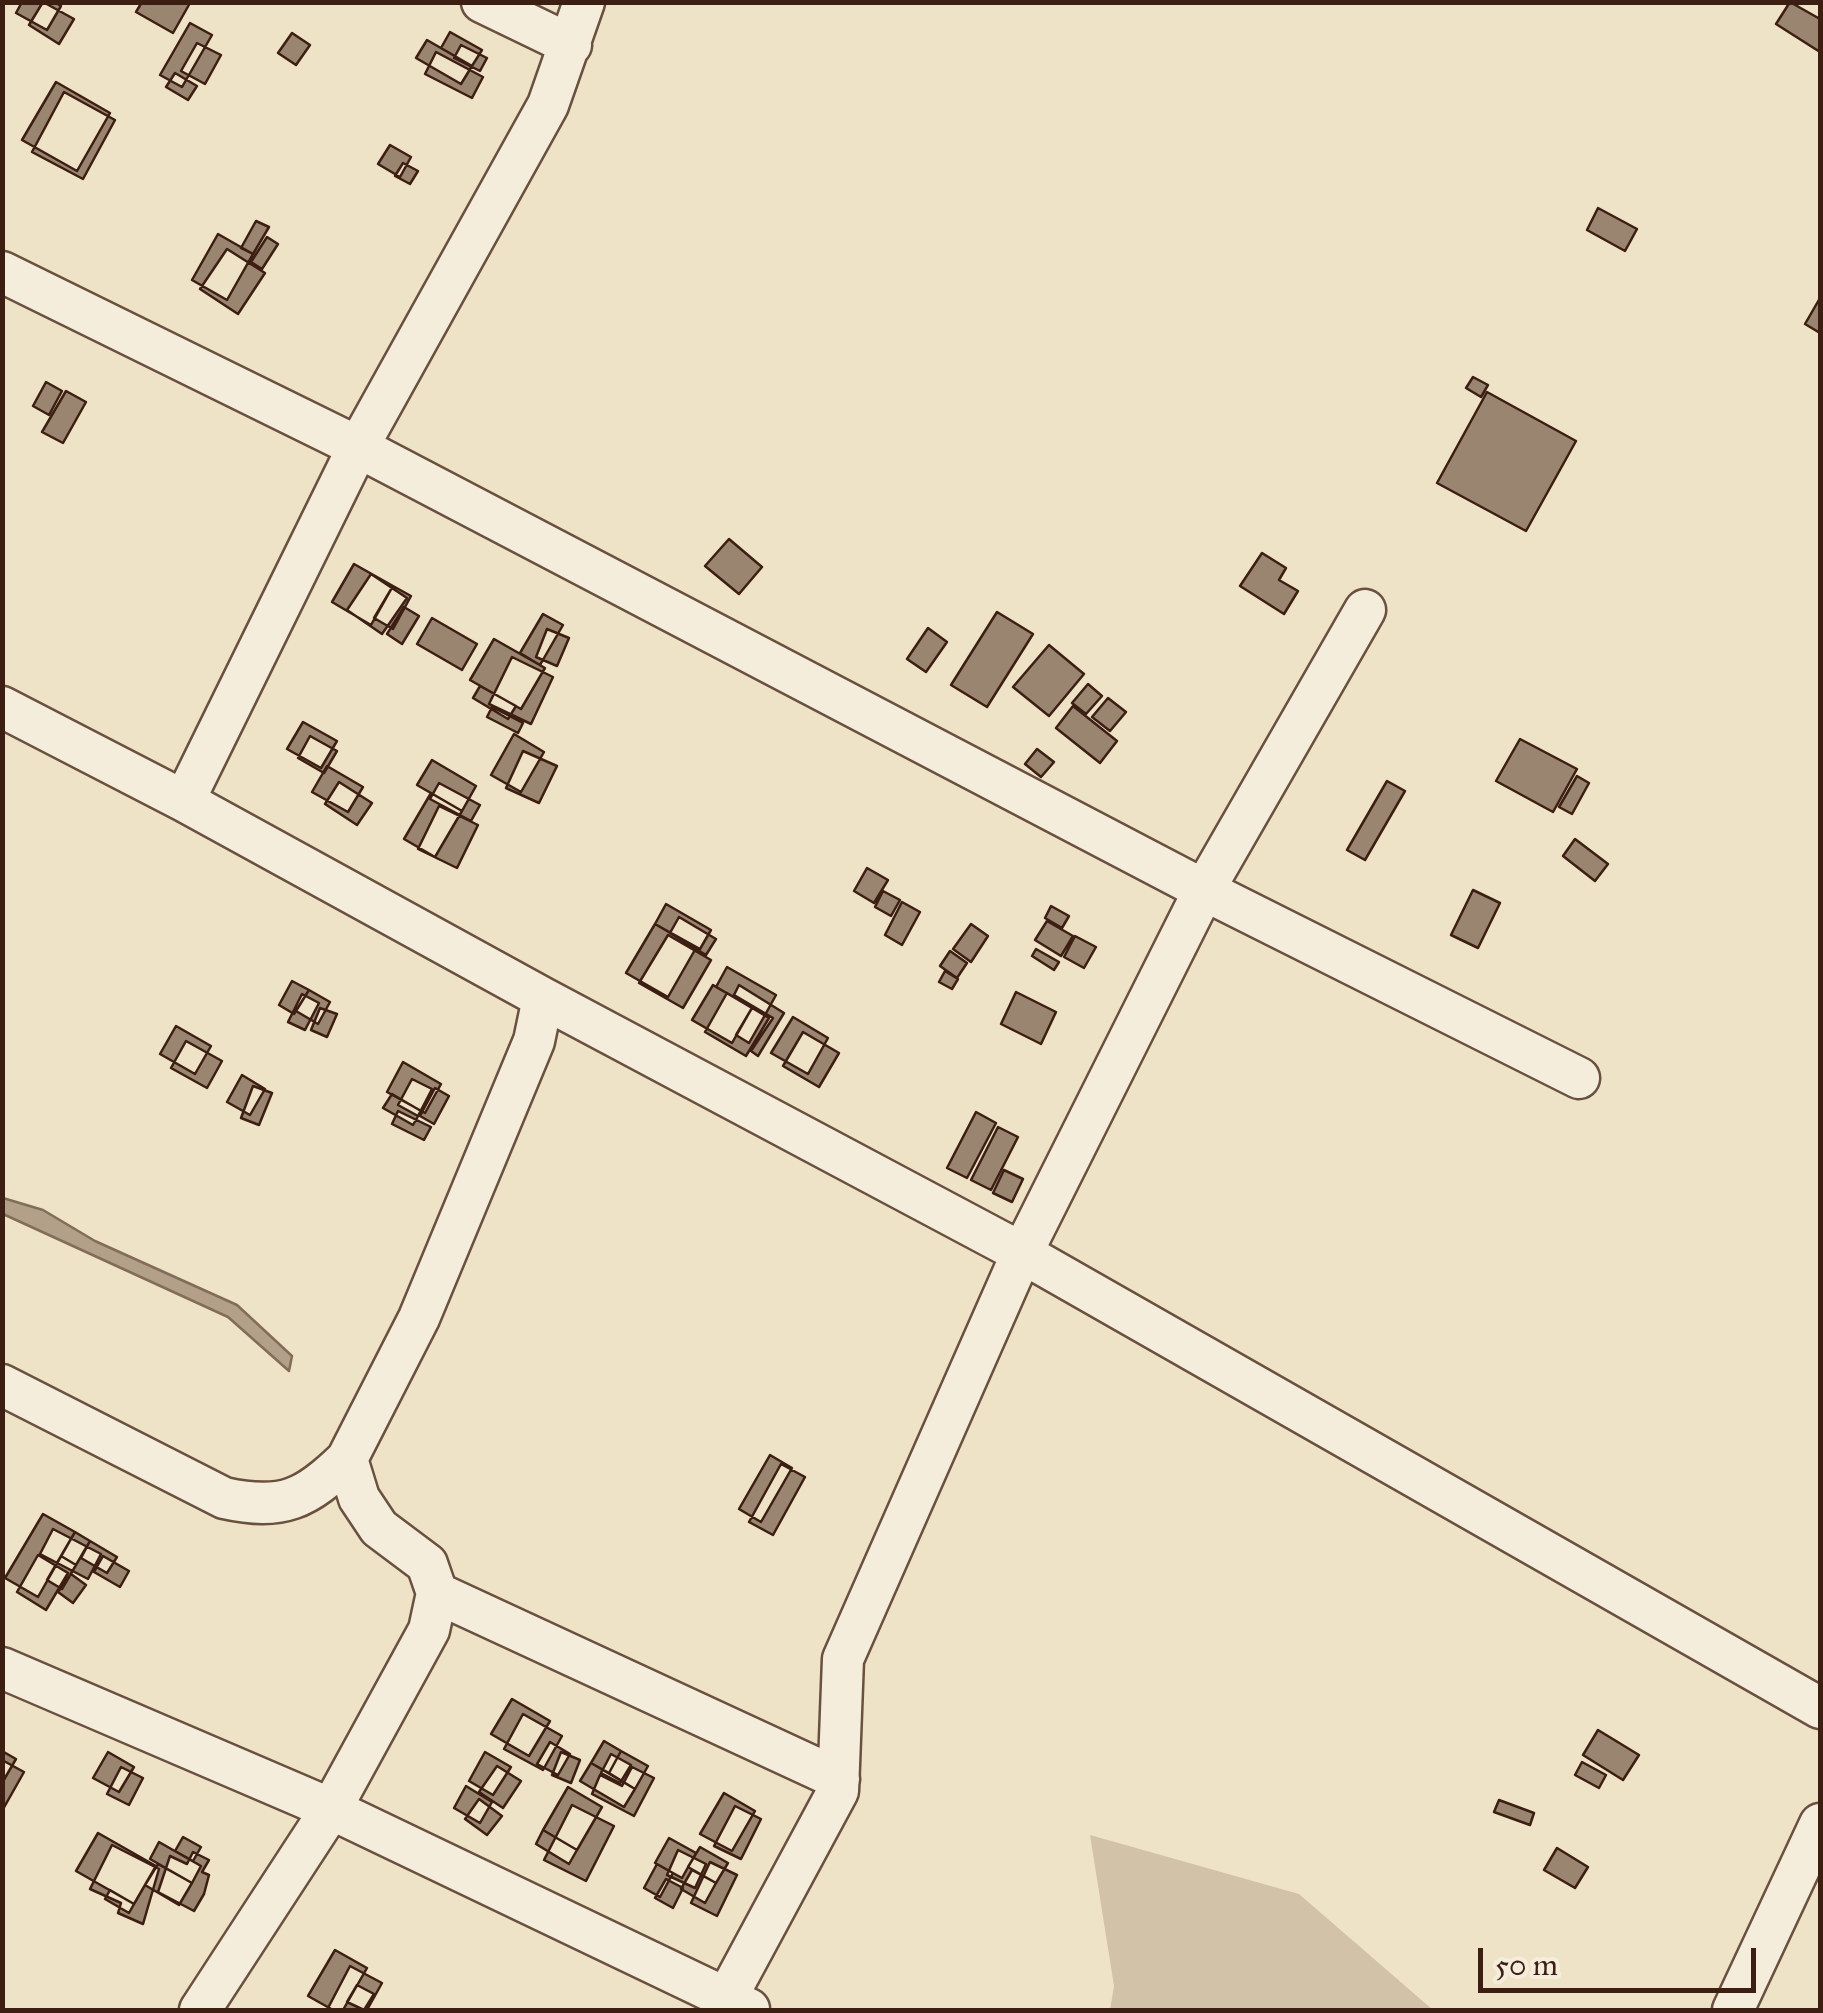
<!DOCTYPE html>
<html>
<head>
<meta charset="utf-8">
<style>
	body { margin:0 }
	#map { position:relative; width:1823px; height:2013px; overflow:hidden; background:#efe3c7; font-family:"IM FELL Great Primer",serif }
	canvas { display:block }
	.frame { position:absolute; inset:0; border:5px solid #3c1f12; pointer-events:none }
	.scale { position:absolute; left:1478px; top:1948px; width:278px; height:45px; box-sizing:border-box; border:5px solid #3c1f12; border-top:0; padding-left:12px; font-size:30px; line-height:35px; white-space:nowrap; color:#3c1f12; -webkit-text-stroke:8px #f5eddb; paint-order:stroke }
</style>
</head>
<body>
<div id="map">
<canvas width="1823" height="2013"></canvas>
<div class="frame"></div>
<div class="scale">50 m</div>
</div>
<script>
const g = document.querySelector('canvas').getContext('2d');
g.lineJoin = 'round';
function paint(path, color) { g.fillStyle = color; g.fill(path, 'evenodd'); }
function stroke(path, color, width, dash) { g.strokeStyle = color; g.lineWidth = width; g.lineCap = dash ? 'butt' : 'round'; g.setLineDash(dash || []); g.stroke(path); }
paint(new Path2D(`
	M1090 1835 1299 1894 1433 2010H1110L1114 1986Z`), '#d1c2a8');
const water = new Path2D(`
	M3 1198 43 1210 95 1241 237 1305 292 1356 289 1371 228 1317 3 1214Z`);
paint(water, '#b2a089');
stroke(water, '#836c59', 2.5);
const building = new Path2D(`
	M22 2H54L61 6 47 30 16 13Z
	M43 2 74 19 59 44 29 25Z
	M142 2H190V3L173 33 136 12Z
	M1790 2 1820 19V52L1776 24Z
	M190 23 212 35 182 87 160 75Z
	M450 32 482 50 472 66 441 48Z
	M292 33 310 45 296 65 278 53Z
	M427 40 472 66 461 84 416 58Z
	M197 43 221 55 205 84 181 71Z
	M461 45 487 58 480 71 454 58Z
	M436 52 483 77 472 98 425 74Z
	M175 73 197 86 188 100 166 87Z
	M56 82 110 113 77 171 22 140Z
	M64 92 115 120 83 179 32 152Z
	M390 145 411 157 400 177 378 164Z
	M403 163 418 171 410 184 395 176Z
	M1598 208 1637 229 1625 251 1587 230Z
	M256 221 269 227 253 254 241 248Z
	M218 234 253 254 227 300 192 280Z
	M267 237 278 244 262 269 251 262Z
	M227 249 265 273 238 314 200 289Z
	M1820 298V333L1805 324Z
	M1473 377 1488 385 1481 397 1466 388Z
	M46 382 62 391 49 415 33 406Z
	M66 391 86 402 63 443 42 432Z
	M1487 392 1576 441 1526 531 1437 483Z
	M729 539 762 567 739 594 705 566Z
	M1262 553 1286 568 1279 580 1298 591 1284 614 1240 586Z
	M354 564 393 586 371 625 332 602Z
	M371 574 407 598 382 634 347 610Z
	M393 586 411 596 393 629 374 618Z
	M404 607 419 616 402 644 387 634Z
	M997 612 1033 634 987 707 951 685Z
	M543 614 563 625 540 665 520 653Z
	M432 618 477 644 462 670 417 644Z
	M928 628 947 642 926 672 907 659Z
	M547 629 569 638 557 666 536 657Z
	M494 639 545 668 521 709 470 680Z
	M1049 645 1084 674 1049 716 1013 687Z
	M512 657 553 677 531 724 489 704Z
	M1088 684 1102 696 1086 714 1072 703Z
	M480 686 516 706 508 719 473 698Z
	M1108 698 1126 712 1110 731 1092 717Z
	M1073 706 1117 741 1100 763 1056 728Z
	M492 707 523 723 518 733 487 717Z
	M303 722 337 741 321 768 287 749Z
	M514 734 544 752 521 792 491 775Z
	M310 736 337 751 324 773 298 758Z
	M1520 739 1577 769 1553 812 1496 781Z
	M1037 749 1054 762 1041 777 1025 764Z
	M523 751 557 766 539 803 506 788Z
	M432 760 476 786 462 811 417 785Z
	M327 766 363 787 348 812 312 792Z
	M1577 776 1589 783 1572 814 1559 807Z
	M1387 781 1405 791 1365 860 1347 850Z
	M339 782 372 803 357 825 325 804Z
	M439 783 480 805 471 821 430 799Z
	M431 793 462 811 435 857 404 839Z
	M439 806 478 825 457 868 418 849Z
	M1575 839 1608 864 1595 881 1563 856Z
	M867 868 888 880 874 903 854 891Z
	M1473 890 1500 903 1478 948 1451 935Z
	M883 891 900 900 891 916 875 907Z
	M902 902 920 912 902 945 885 935Z
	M666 904 711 930 700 949 655 924Z
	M1051 906 1069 916 1062 928 1045 918Z
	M679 917 716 939 706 955 670 933Z
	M1047 921 1073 936 1061 956 1035 940Z
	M655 924 696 948 668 997 626 973Z
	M971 924 988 936 971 962 953 949Z
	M668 935 711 960 683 1008 639 983Z
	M1075 936 1096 947 1084 968 1064 957Z
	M1036 949 1059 962 1054 970 1032 956Z
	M950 951 967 963 957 978 940 966Z
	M727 967 776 995 765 1015 716 987Z
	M945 971 958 979 952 989 939 982Z
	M292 981 309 990 294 1014 279 1005Z
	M713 985 752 1008 732 1043 692 1020Z
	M739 985 784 1013 758 1056 751 1051 773 1018 734 995Z
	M309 990 330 1002 318 1024 296 1011Z
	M1016 992 1056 1012 1041 1044 1001 1024Z
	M727 993 769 1018 746 1056 705 1032Z
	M302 994 319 1003 305 1030 288 1022Z
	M320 1008 337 1014 327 1037 311 1030Z
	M752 1008 765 1015 749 1043 736 1035Z
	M793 1017 828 1038 808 1074 771 1053Z
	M176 1026 211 1046 195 1074 160 1054Z
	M803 1032 839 1053 819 1087 783 1066Z
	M186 1041 222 1061 207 1088 171 1068Z
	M403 1062 441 1084 425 1113 387 1092Z
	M242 1075 265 1089 250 1115 227 1102Z
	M412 1079 432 1089 418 1116 398 1105Z
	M253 1086 272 1093 259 1125 241 1118Z
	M435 1088 449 1096 434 1124 420 1116Z
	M392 1094 421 1111 413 1125 383 1108Z
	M398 1111 431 1127 424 1140 392 1124Z
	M976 1112 996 1123 967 1178 947 1168Z
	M998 1127 1018 1137 991 1190 971 1180Z
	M1004 1170 1023 1179 1012 1202 993 1193Z
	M770 1455 792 1468 761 1522 739 1509Z
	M781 1464 805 1477 773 1535 749 1522Z
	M43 1514 75 1532 38 1597 5 1578Z
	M53 1529 101 1554 88 1579 40 1554Z
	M75 1532 90 1541 76 1565 61 1556Z
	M90 1541 117 1557 107 1573 81 1558Z
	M38 1555 68 1573 46 1610 17 1592Z
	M61 1556 76 1565 62 1589 47 1580Z
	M103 1556 129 1571 120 1587 94 1572Z
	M71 1574 86 1585 73 1603 58 1592Z
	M512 1699 550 1721 529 1756 491 1734Z
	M523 1714 562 1736 543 1770 504 1749Z
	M1598 1730 1639 1755 1623 1780 1583 1755Z
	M604 1741 621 1751 609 1773 591 1763Z
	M550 1742 570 1754 558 1775 537 1764Z
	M2 1751 16 1759 2 1783Z
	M621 1751 648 1766 635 1789 609 1773Z
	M108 1752 134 1767 119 1792 93 1778Z
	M485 1752 511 1767 493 1795 469 1781Z
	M561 1752 580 1760 571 1783 552 1775Z
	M611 1754 631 1765 620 1783 601 1773Z
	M2 1760 24 1772 2 1811Z
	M1582 1762 1606 1775 1599 1788 1575 1775Z
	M591 1763 635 1789 624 1807 580 1781Z
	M497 1766 521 1781 503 1808 479 1792Z
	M121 1767 143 1778 129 1805 107 1794Z
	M632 1767 654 1778 634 1816 592 1794 600 1775 622 1786Z
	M466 1786 492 1802 480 1823 454 1808Z
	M568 1787 602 1807 577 1850 543 1830Z
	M724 1793 755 1811 732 1851 700 1834Z
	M479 1799 502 1816 487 1835 465 1819Z
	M1499 1800 1534 1813 1530 1825 1494 1812Z
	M572 1805 614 1826 586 1881 544 1860Z
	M735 1806 761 1819 741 1859 714 1846Z
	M543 1830 577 1850 569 1864 536 1844Z
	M98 1833 156 1866 134 1904 76 1871Z
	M183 1837 201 1847 193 1861 175 1851Z
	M669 1838 696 1853 682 1878 655 1863Z
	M159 1842 201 1866 192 1883 150 1859Z
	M112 1845 159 1869 143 1924 118 1913 121 1903 90 1889Z
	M700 1847 728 1863 716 1883 688 1867Z
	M1557 1848 1588 1867 1575 1888 1544 1870Z
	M678 1850 706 1864 695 1888 667 1875Z
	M193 1852 209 1860 202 1872 209 1875 204 1894 194 1911 158 1892 170 1856 187 1864Z
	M710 1862 737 1875 717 1916 691 1903Z
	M158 1864 192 1883 179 1905 145 1885Z
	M657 1864 673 1873 660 1897 644 1888Z
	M692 1870 716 1883 705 1903 681 1889Z
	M666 1879 683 1888 673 1908 655 1898Z
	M110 1890 134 1904 129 1913 105 1899Z
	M335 1950 367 1968 343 2010H333L308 1996Z
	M350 1966 382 1983 367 2010H327Z
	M357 1985 374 1994 364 2010 347 2002Z`);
paint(building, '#998570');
stroke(building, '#3c1f12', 2.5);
const minor = new Path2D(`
	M482 2 571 45
	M2 272 358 447 1204 890 1579 1078
	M2 707 184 801 543 998 1022 1253 1820 1708
	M184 801 358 447 548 105 584 2
	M2 1385 224 1498C283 1511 306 1499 347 1459
	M437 1593 839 1779
	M2 1668 331 1809 749 2009
	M200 2010 331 1809 429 1630 437 1593 427 1564 379 1528 359 1498 347 1459 419 1318 534 1041 543 998
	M720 2010 838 1791 843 1659 1022 1253 1204 890 1365 610
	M1733 2010 1820 1824`);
stroke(minor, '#69503f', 45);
stroke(minor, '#f5eddb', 40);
</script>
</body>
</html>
